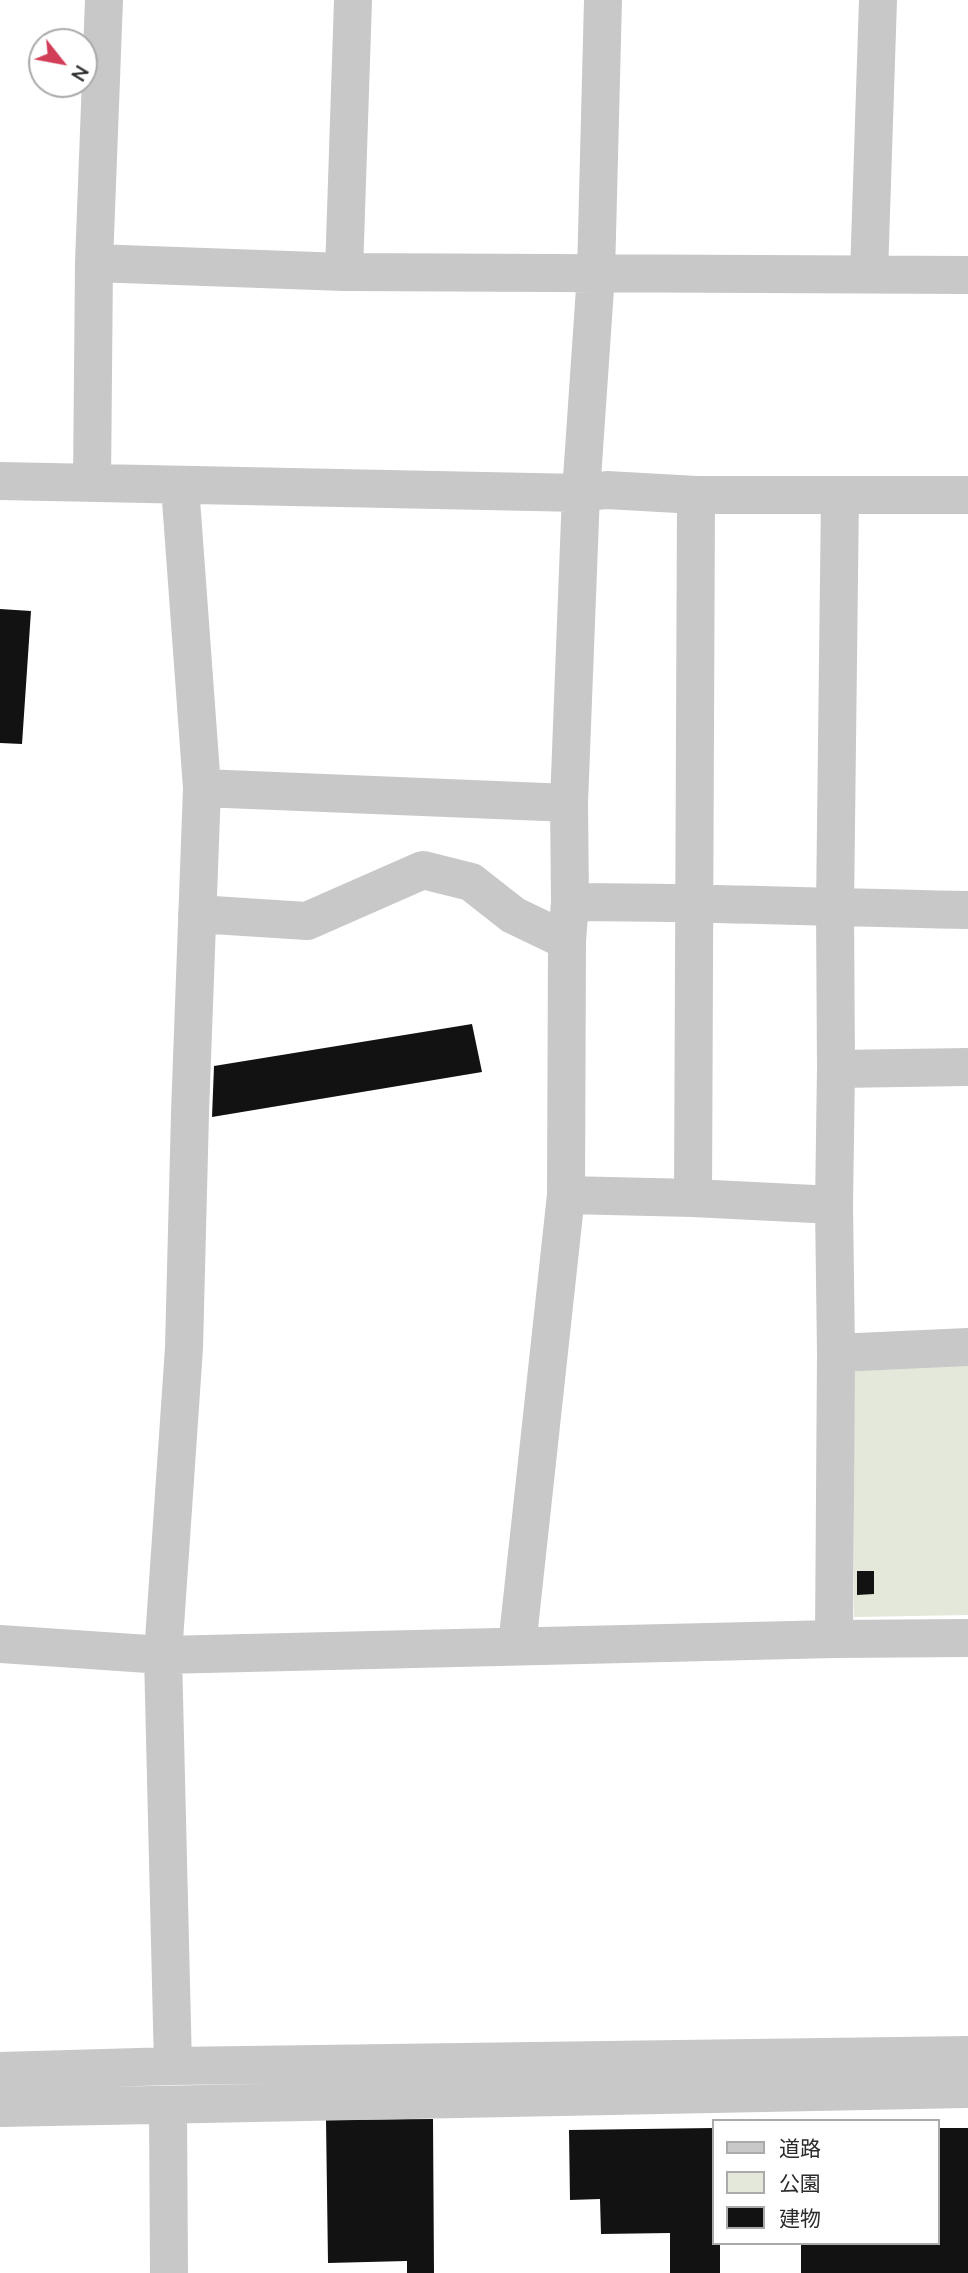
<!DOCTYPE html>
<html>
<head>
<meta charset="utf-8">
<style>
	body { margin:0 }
	#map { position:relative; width:968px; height:2273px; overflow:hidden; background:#fff; font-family:"Nunito Sans","Noto Sans JP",sans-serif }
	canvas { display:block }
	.legend { position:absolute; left:712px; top:2119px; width:228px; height:126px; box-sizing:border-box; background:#fff; border:2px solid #aaa; margin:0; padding:9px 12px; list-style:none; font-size:21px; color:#2b2b2b }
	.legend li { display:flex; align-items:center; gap:14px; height:35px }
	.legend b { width:35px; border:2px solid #aaa }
	.north { position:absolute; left:28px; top:28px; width:70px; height:70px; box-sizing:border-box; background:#fff; border:2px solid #aaa; border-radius:50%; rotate:121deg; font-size:19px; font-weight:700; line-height:28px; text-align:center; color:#2b2b2b }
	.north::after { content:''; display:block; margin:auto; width:24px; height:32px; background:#d23d58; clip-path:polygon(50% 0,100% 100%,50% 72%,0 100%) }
</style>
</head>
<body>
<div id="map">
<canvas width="968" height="2273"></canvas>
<ul class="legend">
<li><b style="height:9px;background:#c8c8c8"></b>道路</li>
<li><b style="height:19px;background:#e3e8da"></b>公園</li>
<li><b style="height:19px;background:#121212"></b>建物</li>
</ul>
<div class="north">N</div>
</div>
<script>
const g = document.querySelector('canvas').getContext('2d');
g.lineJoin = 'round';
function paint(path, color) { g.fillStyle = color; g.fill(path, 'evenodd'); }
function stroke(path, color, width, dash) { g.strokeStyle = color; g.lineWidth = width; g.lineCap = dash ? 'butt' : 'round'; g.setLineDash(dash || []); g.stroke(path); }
paint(new Path2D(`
	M968 1361V1615L854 1617V1362Z`), '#e3e8da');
paint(new Path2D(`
	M0 609 31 611 22 744 0 743Z
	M472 1024 482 1072 212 1117 214 1066Z
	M857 1571H874V1594L857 1595Z
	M433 2119 434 2273H407V2261L328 2263 326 2120Z
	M714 2128V2243H720V2273H670V2233L601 2234 600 2199 570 2200 569 2130Z
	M938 2128H968V2273H801V2243H938Z`), '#121212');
stroke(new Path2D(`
	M94 263 344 272 968 275
	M344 272 353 0
	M869 274 878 0
	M0 481 581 493 607 490 696 495H968
	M92 482 94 263 104 0
	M840 495 835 908 836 1069 968 1067
	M202 788 569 803
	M570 902C703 902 835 908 968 910
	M197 914 307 921 423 870 471 882 513 915 567 941
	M566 1195 693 1198 696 495
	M693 1198 834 1205 836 1069
	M834 1205 836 1353 834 1639
	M836 1353 968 1347
	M0 1644 163 1655 834 1639 968 1638
	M517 1646 566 1195 567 941 570 902 569 803 581 493 596 274 603 0
	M173 2066 163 1655 184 1348 190 1113 202 788 180 486
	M0 2071 173 2066 968 2055
	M168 2106 169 2273
	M0 2108 968 2089`), '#c8c8c8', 38);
</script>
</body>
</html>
